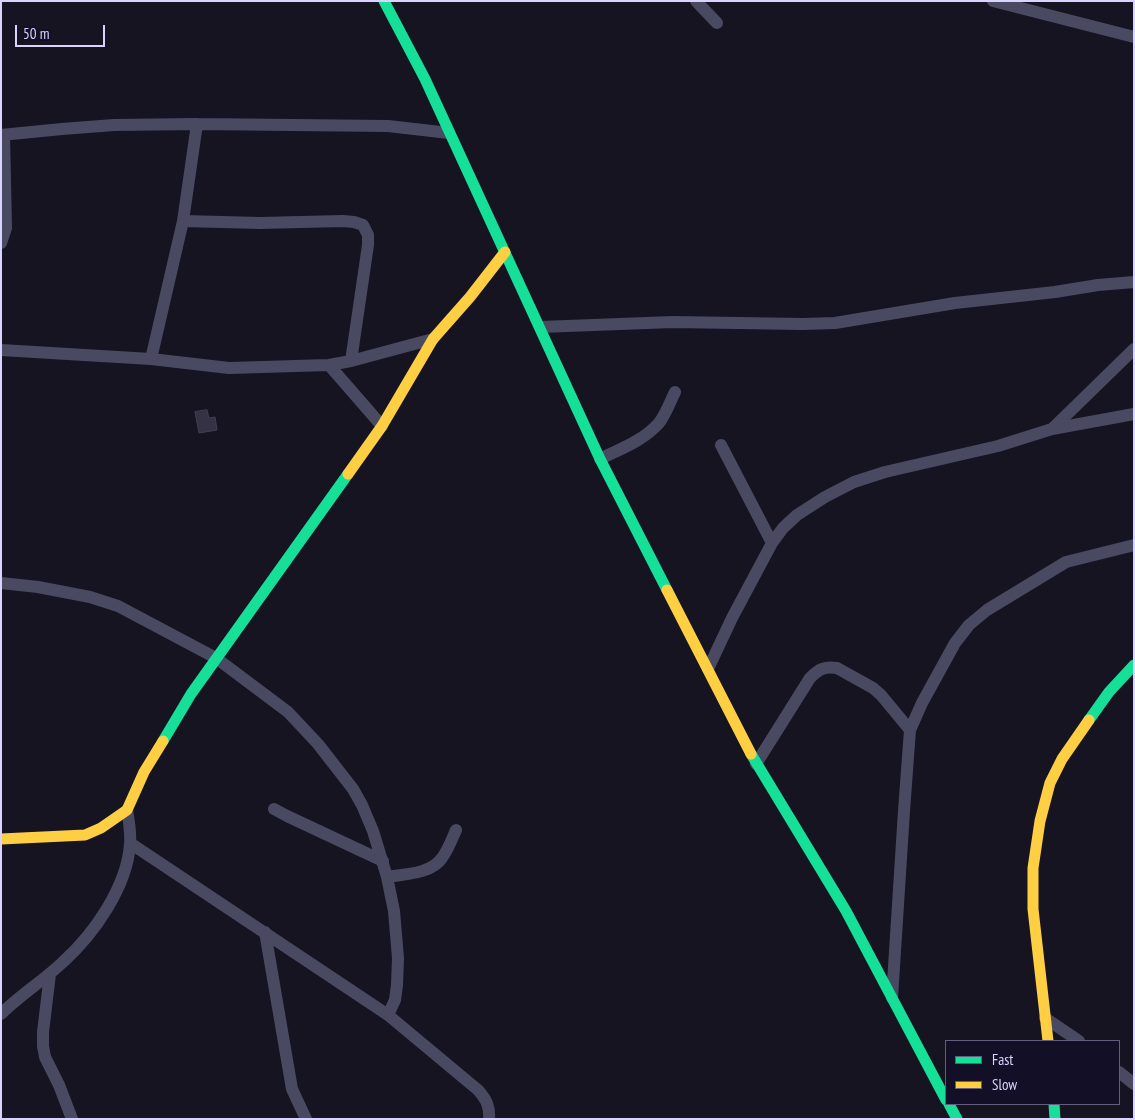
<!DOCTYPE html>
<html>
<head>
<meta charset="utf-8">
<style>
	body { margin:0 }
	#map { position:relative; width:1135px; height:1120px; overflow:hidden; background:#161421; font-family:"PT Sans Narrow",sans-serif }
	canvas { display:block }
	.frame { position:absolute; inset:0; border:2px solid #d9d4ff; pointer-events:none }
	.legend { position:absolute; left:945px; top:1040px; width:175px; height:65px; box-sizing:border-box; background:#130f26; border:1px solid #625e7d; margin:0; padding:6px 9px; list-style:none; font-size:15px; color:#d9d4ff }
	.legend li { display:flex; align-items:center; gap:10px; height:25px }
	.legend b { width:25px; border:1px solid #625e7d }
	.scale { position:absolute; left:15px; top:25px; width:90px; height:22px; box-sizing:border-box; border:2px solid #d9d4ff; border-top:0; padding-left:6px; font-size:15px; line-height:18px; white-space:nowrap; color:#d9d4ff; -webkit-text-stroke:4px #130f26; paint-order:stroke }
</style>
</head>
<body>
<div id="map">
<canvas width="1135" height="1120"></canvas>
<div class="frame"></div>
<ul class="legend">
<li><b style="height:6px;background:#16e098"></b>Fast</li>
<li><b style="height:6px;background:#ffcf43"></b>Slow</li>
</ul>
<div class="scale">50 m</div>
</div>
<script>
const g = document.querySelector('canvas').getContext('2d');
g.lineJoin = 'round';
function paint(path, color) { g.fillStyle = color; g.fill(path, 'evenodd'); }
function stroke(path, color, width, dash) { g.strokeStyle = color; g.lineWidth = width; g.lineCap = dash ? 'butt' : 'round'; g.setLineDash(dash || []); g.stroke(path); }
const building = new Path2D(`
	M207 410 209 418 215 417 217 430 199 433 195 412Z`);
paint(building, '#343243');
stroke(building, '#433f54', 1);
stroke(new Path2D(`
	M696 1 717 23
	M993 1 1134 37
	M1 135 62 129 114 125 197 124 388 126 449 133
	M183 221 260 223 343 221 354 222 363 225 368 235V245L351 361
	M1 243 6 228 4 135
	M540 327 673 322 803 324 835 323 955 303 1055 292 1098 285 1134 282
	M1 350 151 359 229 368 329 365 351 361 433 339
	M151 359 183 221 197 124
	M329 365 382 426
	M1052 429 1134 349
	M721 445 772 543
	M600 459C620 449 643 441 659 423 666 414 670 402 675 392
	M1 583 38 587 90 597 118 606 216 658 288 712 318 744 353 789 362 805 373 831 387 877 394 911 398 958 397 985 395 1000 388 1015
	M708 669 732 618 772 543 783 528 797 515 825 497 854 482 885 472 998 446 1052 429 1134 414
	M756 764 810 678C819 669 825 666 837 668L873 688 881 695 910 730
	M274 809 287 816 383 861
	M130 843 388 1015 478 1090C486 1099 490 1106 489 1119
	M387 877C405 874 431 874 442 858 448 850 452 839 456 830
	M265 932 292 1089 306 1119
	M50 974 43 1032V1046L45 1057 59 1085 72 1119
	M892 998 904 811 910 730 922 703 955 643 969 625 987 610 1066 562 1134 545
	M1 1014C20 995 43 981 63 962 94 934 127 887 130 844 131 833 129 821 127 810
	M1045 1018 1079 1041
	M1119 1072 1134 1084`), '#4a4962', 12);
stroke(new Path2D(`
	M384 1 425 79 600 459 667 590
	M1089 720 1109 692 1134 665
	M163 741 191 694 348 474
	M751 754 846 911 946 1100
	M949 1104 957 1119
	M1054 1104 1055 1119`), '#16e098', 11);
stroke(new Path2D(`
	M348 474 382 426 433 339 470 297 505 252
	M667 590 751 754
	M1 839 85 835 101 828 127 810 144 772 163 741
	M1048 1041 1033 909V868L1040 821 1050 783 1062 759 1089 720`), '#ffcf43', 11);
</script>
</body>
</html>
